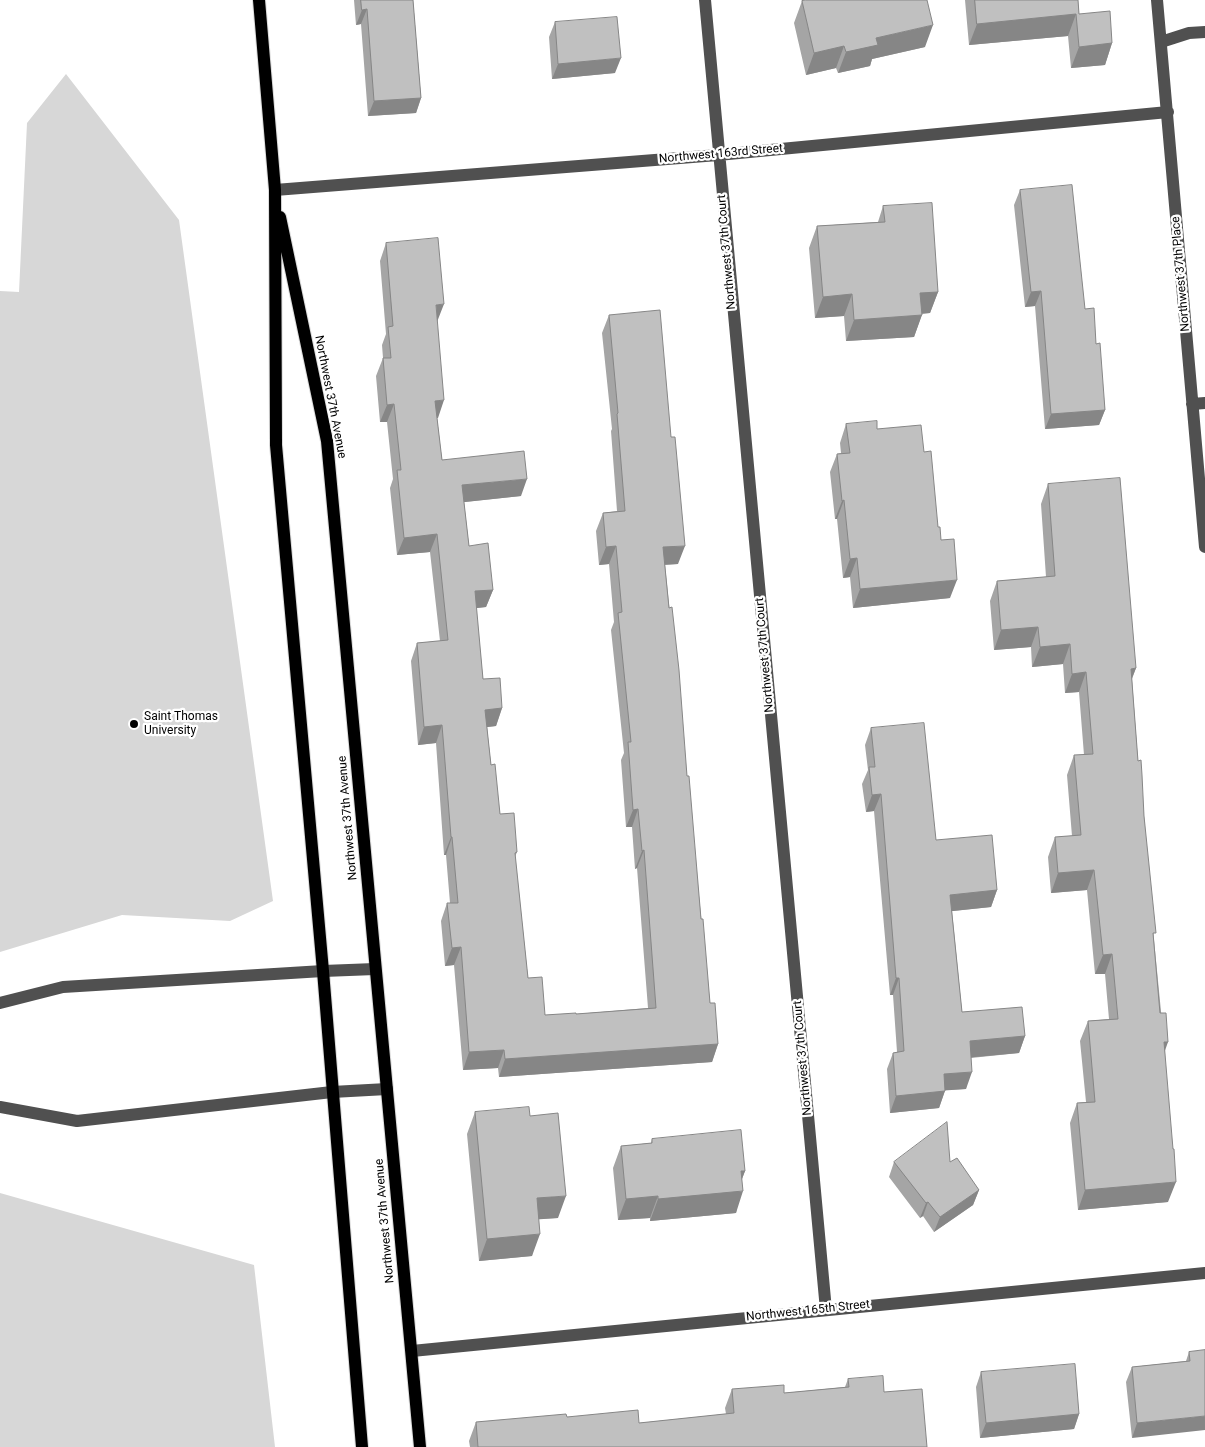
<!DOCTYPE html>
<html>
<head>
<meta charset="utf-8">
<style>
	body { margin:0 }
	canvas { display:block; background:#fff }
</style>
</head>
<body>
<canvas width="1205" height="1447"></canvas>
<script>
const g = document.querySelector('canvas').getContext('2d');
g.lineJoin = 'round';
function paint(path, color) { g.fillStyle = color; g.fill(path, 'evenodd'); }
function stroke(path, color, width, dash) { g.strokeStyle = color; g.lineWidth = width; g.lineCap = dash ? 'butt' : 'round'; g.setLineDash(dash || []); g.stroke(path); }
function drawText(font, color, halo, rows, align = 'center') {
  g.font = font + ' Roboto,sans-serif'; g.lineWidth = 4.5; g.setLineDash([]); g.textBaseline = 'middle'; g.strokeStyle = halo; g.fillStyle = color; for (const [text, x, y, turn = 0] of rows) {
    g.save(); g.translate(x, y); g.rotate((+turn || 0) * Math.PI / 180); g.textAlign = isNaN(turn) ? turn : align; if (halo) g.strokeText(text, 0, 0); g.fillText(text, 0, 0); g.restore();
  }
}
paint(new Path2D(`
	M66 74 179 220 273 901 230 921 122 915 0 952V291L19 292 27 123Z
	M0 1193 254 1265 275 1447H0Z`), '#d7d7d7');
const major = new Path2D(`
	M259 0 275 190 276 445 323 971 362 1447
	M280 217 327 441 420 1447`);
stroke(major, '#dbdbdb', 14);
stroke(new Path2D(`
	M705 0 826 1310
	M1157 0 1205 547
	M1161 42 1189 33 1205 32
	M275 190 718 155 1168 112
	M1192 404 1205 403
	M0 1003 63 987 323 971 375 969
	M0 1107 77 1121 332 1092 387 1089
	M412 1351 1205 1273`), '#505050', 12);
stroke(major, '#000', 12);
paint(new Path2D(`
	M354 0H413L421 98 416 113 368 116 361 24 356 25Z
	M965 0H1078L1079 14 1112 43 1105 65 1071 68 1068 36 969 45Z
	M802 1 925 47 872 59 870 66 838 73 836 68 806 75 794 23Z
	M555 22 615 73 552 79 549 37Z
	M1020 190 1085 309 1096 344 1105 410 1099 425 1045 429 1035 306 1025 307 1014 205Z
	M883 206 938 292 930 313 922 314 914 337 846 341 844 316 815 318 809 248 817 226 878 222Z
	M386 243 437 322 438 418H437L442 460 521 496 464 502 469 546 493 590 486 607 476 608 483 679 502 708 496 726 487 727 491 765 500 814 517 852 515 857 528 978 545 1015 576 1014 648 1008 637 868 635 869 632 827H626L621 760 624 753 611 630 614 622 609 564 599 565 596 531 603 513 617 511 611 431 612 429 602 333 609 315 678 564 665 565 710 1003 718 1044 712 1062 499 1077 498 1068 463 1070 454 965 445 966 441 921 447 903H450L446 855H444L436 743 418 745 411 661 417 643 440 641 430 552 397 555 390 488 393 479 387 422H380L376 376 383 358 382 345 386 334 380 261Z
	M846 424 877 429 924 452 938 527 941 540 950 598 853 608 850 577 843 578 837 519H835L830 472 837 454 841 453 840 443Z
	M1048 484 1136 668 1132 679 1138 761 1144 816 1154 940 1165 1052 1168 1202 1078 1210 1070 1123 1077 1103 1086 1102 1080 1041 1088 1021 1109 1019 1105 974H1095L1087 890 1051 893 1048 857 1055 837 1072 836 1067 775 1074 755H1084L1079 692 1065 693 1063 664 1032 667 1031 647 994 650 990 601 997 581 1046 577 1041 504Z
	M871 728 936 840 997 890 991 907 952 911 962 1012 1025 1036 1019 1053 971 1058 966 1089 945 1090 939 1108 890 1113 887 1069 893 1053 897 1052 893 995H890L874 811 866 812 862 784 868 770 865 745Z
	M475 1112 530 1116 558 1218 538 1219 532 1256 479 1261 467 1134Z
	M652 1139 745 1171 742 1179 736 1213 650 1221V1218L618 1220 613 1168 621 1146 651 1143Z
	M894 1162H950L979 1190 973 1205 934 1232 923 1216 920 1218 889 1177Z
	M1205 1350 1132 1438 1126 1382 1132 1367 1186 1361 1189 1352Z
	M981 1372 1079 1414 1074 1429 980 1438 976 1387Z
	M848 1379 884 1392 927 1447H470L469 1441 476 1422 567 1417 639 1423 726 1414 725 1408 732 1389 784 1393 845 1387Z`), '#a5a5a5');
paint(new Path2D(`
	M367 9 361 24 356 25 362 10Z
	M1076 14 1068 36 969 45 977 24Z
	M933 25 925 47 872 59 870 66 838 73 846 52 876 38Z
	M1112 43 1105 65 1071 68 1079 47Z
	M844 46 836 68 806 75 814 53Z
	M621 58 615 73 552 79 558 64Z
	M421 98 416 113 368 116 374 101Z
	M1041 291 1035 306 1025 307 1031 292Z
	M938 292 930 313 913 314 920 293Z
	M852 294 844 316 815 318 823 297Z
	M444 304 437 322 436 305Z
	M922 315 914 337 846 341 854 320Z
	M444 400 438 418H428L435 401Z
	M394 404 387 422H380L387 405Z
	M1105 410 1099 425 1045 429 1051 414Z
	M527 479 521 496 456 503 462 485Z
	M844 500 837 519H835L842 501Z
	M437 534 430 552 397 555 404 538Z
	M616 546 609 564 599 565 606 547Z
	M685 546 678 564 657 565 663 547Z
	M857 558 850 577 843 578 850 559Z
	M957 580 950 598 853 608 860 589Z
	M493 590 486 607 468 609 475 591Z
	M1038 627 1031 647 994 650 1001 630Z
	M1070 644 1063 664 1032 667 1040 647Z
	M1136 668 1128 688 1131 669Z
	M1086 672 1079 692 1065 693 1072 674Z
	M502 708 496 726 479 728 485 710Z
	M442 725 436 743 418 745 424 727Z
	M881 794 874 811 866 812 872 795Z
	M638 809 632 827H626L633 810Z
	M451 837H452L446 855H444Z
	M644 850 637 868 635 869 642 851Z
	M1094 870 1087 890 1051 893 1058 873Z
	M997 890 991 907 944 912 950 895Z
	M461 947 454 965 445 966 452 948Z
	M1112 954 1105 974H1095L1103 955Z
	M896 978H899L893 995H890Z
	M1025 1036 1019 1053 964 1058 970 1041Z
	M1164 1042H1168L1161 1062Z
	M718 1044 712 1062 499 1077 505 1059Z
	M504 1050 498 1068 463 1070 469 1052Z
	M972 1072 966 1089 937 1091 944 1074Z
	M945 1091 939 1108 890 1113 896 1096Z
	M741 1171H745L737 1192 743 1191 736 1213 650 1221 658 1199Z
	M1176 1182 1168 1202 1078 1210 1085 1190Z
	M979 1190 973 1205 934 1232 940 1217Z
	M566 1196 558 1218 529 1220 537 1198Z
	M658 1196 650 1218 618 1220 626 1199Z
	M928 1202 923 1216 920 1218 926 1203Z
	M540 1234 532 1256 479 1261 487 1239Z
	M1079 1414 1074 1429 980 1438 986 1423Z
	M1205 1416V1430L1132 1438 1137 1423Z`), '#868686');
const building = new Path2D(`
	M361 0H413L421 98 374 101 367 9 362 10Z
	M806 0H927L933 25 876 38 878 45 846 52 844 46 814 53 802 1Z
	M975 0H1078L1079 14 1110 11 1112 43 1079 47 1076 14 977 24Z
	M617 17 621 58 558 64 555 22Z
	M1072 185 1085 309 1094 308 1096 344 1100 343 1105 410 1051 414 1041 291 1031 292 1020 190Z
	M932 203 938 292 920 293 922 315 854 320 852 294 823 297 817 226 885 222 883 206Z
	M438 238 444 304 436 305 444 400 435 401 442 460 524 451 527 479 462 485 469 546 488 543 493 590 475 591 483 679 500 678 502 708 485 710 491 765 495 764 500 814 514 813 517 852 515 853 528 978 542 977 545 1015 576 1013V1014L656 1008 644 850 642 851 638 809 633 810 628 742H631L618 613 622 612 616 546 606 547 603 513 625 511 617 414 618 413 609 315 660 310 671 437H675L685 546 663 547 669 608 672 607 679 670 687 776H689L701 919H703L710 1003H715L718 1044 505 1059 504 1050 469 1052 461 947 452 948 447 903H458L452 837H451L442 725 424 727 417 643 448 640 437 534 404 538 397 470H401L394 404 387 405 383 358H391L388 327 393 326 386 243Z
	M877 421V429L921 425 924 452 931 451 938 527H940L941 540 954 539 957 580 860 589 857 558 850 559 844 500 842 501 837 454 850 453 846 424Z
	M1120 478 1136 668 1131 669 1138 761 1141 760 1142 775 1144 816 1156 933H1153L1160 1013H1166L1168 1042H1164L1173 1149H1174L1176 1182 1085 1190 1077 1103 1095 1102 1088 1021 1118 1019 1112 954 1103 955 1094 870 1058 873 1055 837 1081 835 1074 755 1093 754 1086 672 1072 674 1070 644 1040 647 1038 627 1001 630 997 581 1055 576 1048 484Z
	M924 723 936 840 992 835 997 890 950 895 962 1012 1022 1007 1025 1036 970 1041 972 1072 944 1074 945 1091 896 1096 893 1053 904 1051 899 978H896L881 794 872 795 869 767H875L871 728Z
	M529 1107 530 1116 558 1113 566 1196 537 1198 540 1234 487 1239 475 1112Z
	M947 1122 950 1162 957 1158 979 1190 940 1217 928 1202 926 1203 894 1162Z
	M741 1130 745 1171H741L743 1191 658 1199V1196L626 1199 621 1146 652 1143V1139Z
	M1205 1350V1416L1137 1423 1132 1367 1190 1361 1189 1352Z
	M1075 1364 1079 1414 986 1423 981 1372Z
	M883 1376 884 1392 922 1389 927 1447H478L476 1422 566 1414 567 1417 638 1410 639 1423 734 1413 732 1389 784 1385V1393L849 1387 848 1379Z`);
paint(building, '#c0c0c0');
stroke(building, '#868686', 1);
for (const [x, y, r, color] of [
	[134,724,5,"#000"]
]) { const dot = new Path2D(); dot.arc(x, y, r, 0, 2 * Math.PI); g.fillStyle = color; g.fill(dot); stroke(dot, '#fff', 2); }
drawText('12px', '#000', '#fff', [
	["Northwest 163rd Street",721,154,-5],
	["Northwest 37th Court",727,252,-95],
	["Northwest 37th Place",1181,274,-95],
	["Northwest 37th Avenue",330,397,79],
	["Northwest 37th Court",765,655,-95],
	["Northwest 37th Avenue",348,818,-95],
	["Northwest 37th Court",803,1058,-95],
	["Northwest 37th Avenue",385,1221,-95],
	["Northwest 165th Street",808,1311,-6]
]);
drawText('12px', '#000', '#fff', [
	["Saint Thomas",144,717],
	["University",144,731]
], 'left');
</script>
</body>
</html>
